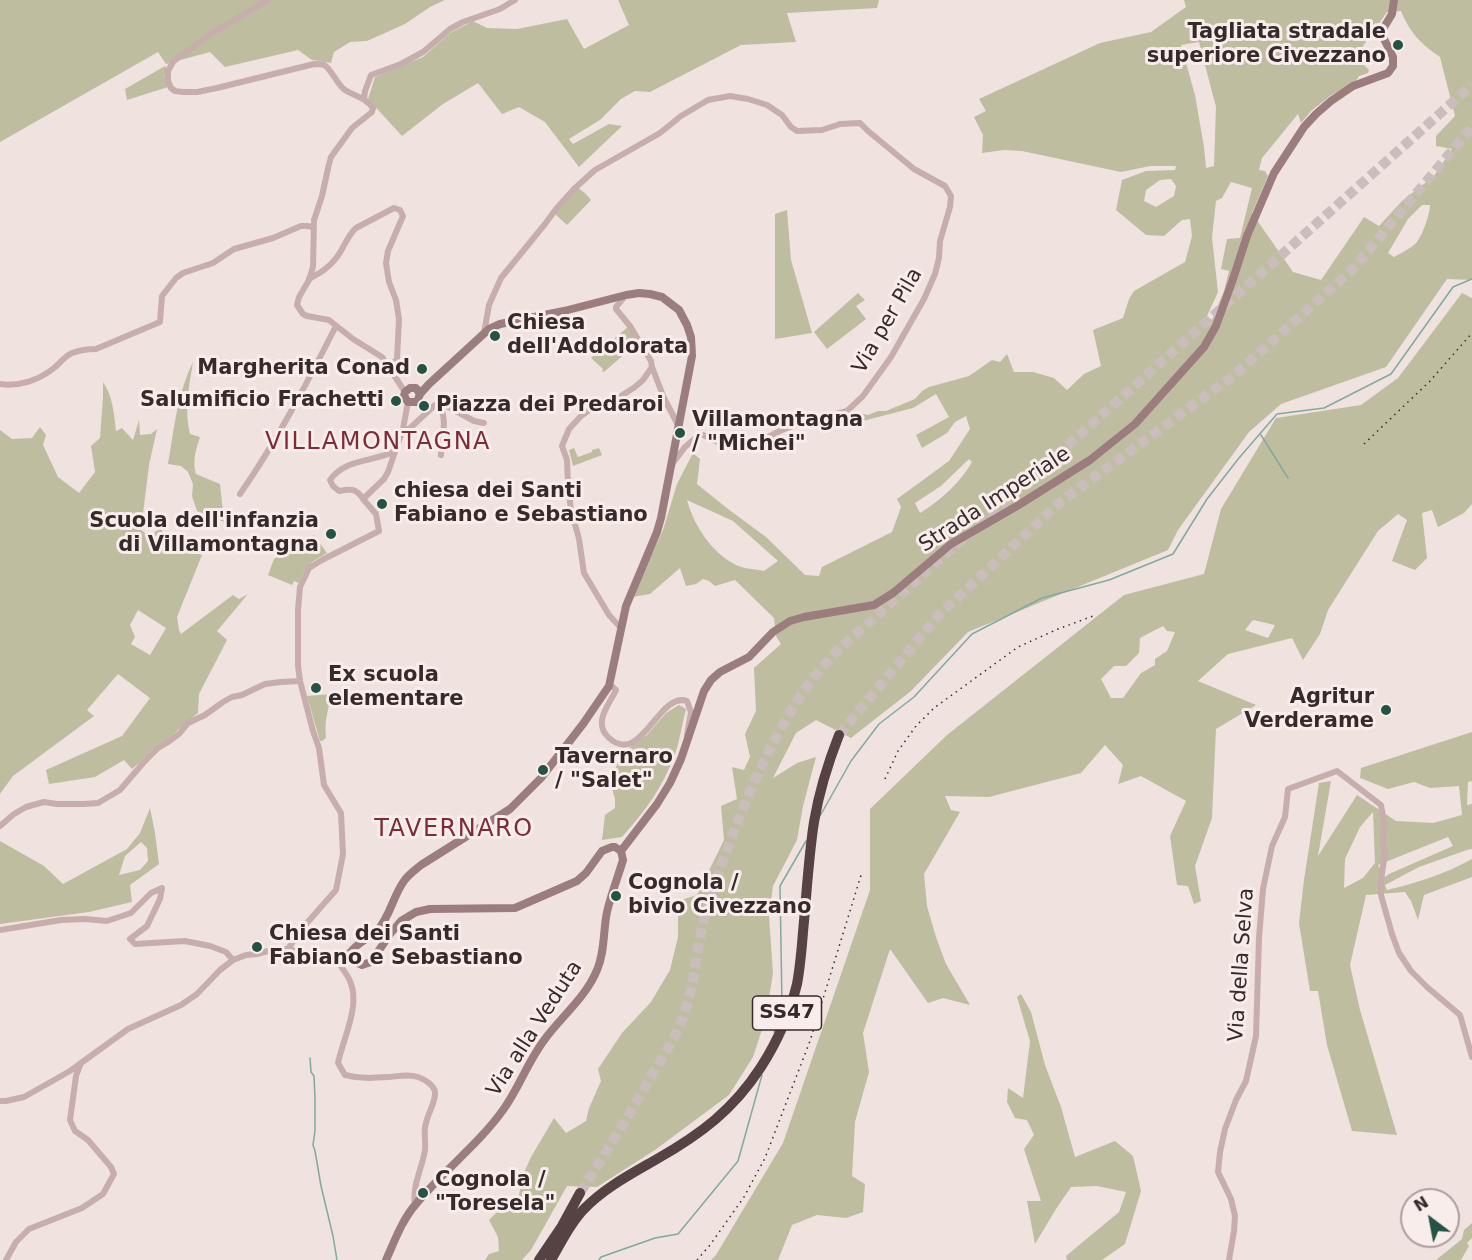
<!DOCTYPE html>
<html>
<head>
<meta charset="utf-8">
<style>
	body { margin:0 }
	#map { position:relative; width:1472px; height:1260px; overflow:hidden; background:#f0e2df; font-family:"DejaVu Sans",sans-serif }
	canvas { display:block }
	.north { position:absolute; left:1400px; top:1188px; width:60px; height:60px; box-sizing:border-box; background:#f8edeb; border:2px solid #aa9f9e; border-radius:50%; rotate:328deg; font-size:16px; font-weight:700; line-height:24px; text-align:center; color:#362a2b }
	.north::after { content:''; display:block; margin:auto; width:21px; height:27px; background:#245345; clip-path:polygon(50% 0,100% 100%,50% 72%,0 100%) }
</style>
</head>
<body>
<div id="map">
<canvas width="1472" height="1260"></canvas>
<div class="north">N</div>
</div>
<script>
const g = document.querySelector('canvas').getContext('2d');
g.lineJoin = 'round';
function paint(path, color) { g.fillStyle = color; g.fill(path, 'evenodd'); }
function stroke(path, color, width, dash) { g.strokeStyle = color; g.lineWidth = width; g.lineCap = dash ? 'butt' : 'round'; g.setLineDash(dash || []); g.stroke(path); }
function drawText(font, color, halo, rows, align = 'center') {
  g.font = font + ' "DejaVu Sans",sans-serif'; g.lineWidth = 6; g.setLineDash([]); g.textBaseline = 'middle'; g.strokeStyle = halo; g.fillStyle = color; for (const [text, x, y, turn = 0] of rows) {
    g.save(); g.translate(x, y); g.rotate((+turn || 0) * Math.PI / 180); g.textAlign = isNaN(turn) ? turn : align; if (halo) g.strokeText(text, 0, 0); g.fillText(text, 0, 0); g.restore();
  }
}
paint(new Path2D(`
	M0 0H445L430 7 405 24 367 41 350 42 334 52 331 63 312 60 298 50 225 67 210 52 166 64 158 52 0 142Z
	M618 0H879L877 8 787 13 796 42 741 45 650 92 635 91 621 99 600 120 569 139 573 144 609 124 622 126 579 167 545 122 519 107 502 114 478 83 443 104 402 136 368 99 375 77 423 57 450 33 473 21 487 28 517 29 567 19 584 49 629 25Z
	M1184 0H1472V280L1447 279 1386 367 1281 404 1249 432 1178 530 1168 550 968 632 911 691 851 738 816 720 796 733 773 778 797 763 816 757 803 806 797 840 773 886 769 916 773 973 766 1017 753 1057 729 1095 655 1150 597 1187 567 1186 531 1250 522 1260H485L489 1254 499 1251 498 1237 489 1220 504 1205 518 1200 523 1175 531 1157 554 1118 566 1133 586 1121 589 1108 601 1081 598 1069 622 1033 651 1002 670 970 678 937V901L697 895 724 840 721 806 737 799 732 767 744 770 750 757 745 734 756 711 754 668 781 644 776 636 774 618 735 580 715 586 709 581 703 579 696 584 686 586 680 568 650 594 632 597 663 530 677 484 693 453 700 459 697 484 728 509 766 537 805 575 819 576 822 567 892 532 901 507 897 499 949 461 970 429 966 416 955 422 947 433 922 448 916 435 949 417 936 394 913 408 859 422 850 416 855 412 868 415 878 411H886L915 399 922 391 929 387 969 376 992 360 1000 362 1007 354 1014 372H1033L1054 378 1067 390 1084 374 1101 366 1093 330 1123 318 1129 299 1134 291 1185 262 1192 236 1190 219 1182 220 1164 236 1146 235 1116 210 1122 180 1146 171 1175 170 1176 166H1150L1121 172 1022 151 1004 150 982 153 983 135 974 117 986 111 979 99 1100 43 1151 32 1186 7ZM1401 11C1410 33 1421 44 1440 57L1455 116 1436 136V146L1452 149 1434 176 1402 201 1379 226 1364 217 1321 280 1293 272 1252 213 1268 176 1265 171 1259 170 1262 158 1298 114 1301 123 1311 111 1330 96 1356 81 1359 76 1368 73 1369 70 1361 62 1363 46 1387 12ZM1199 42 1216 107 1214 166 1206 168 1204 147 1195 95 1181 45ZM1171 179 1176 186 1174 196 1156 207 1144 201 1146 190 1160 180ZM1231 182 1252 188 1240 238 1227 239 1221 269 1229 271 1224 291 1212 320 1207 316 1218 292 1212 238 1216 201 1222 198ZM1422 205H1430C1430 214 1422 237 1416 243 1410 249 1401 253 1394 257L1388 253 1408 219ZM969 459 972 462C960 483 941 500 920 513L915 503 941 486ZM687 500 733 521 778 561 764 571C755 569 744 569 736 565 712 553 694 526 687 500Z
	M165 66 167 69C163 75 165 80 168 87L127 100 125 89Z
	M578 188 585 193 591 200 567 225 555 214Z
	M787 210 791 260 812 333 775 339V214Z
	M858 293 865 300 856 306 866 319 827 349 814 332Z
	M1462 293 1472 298V504L1464 513 1438 527 1432 510 1422 513 1427 558 1415 570 1392 561 1407 520 1398 514 1378 531 1328 610 1320 634 1303 660 1292 638 1228 654 1198 681 1256 705 1216 729 1212 818 1195 866 1201 901 1194 904 1188 886 1177 885 1170 836 1186 801 1141 776 1118 784 1123 765 1105 745 1081 773 989 797 945 796 951 810 960 812 924 874 927 906 936 937 946 964 970 1005 943 998 928 1003 890 949 863 1033 869 1072 855 1122 852 1176 865 1184 863 1212 846 1218 817 1215 792 1225 778 1260H711L716 1255 783 1143 870 890V809L947 735 1124 595 1204 574 1221 509 1276 418 1361 405 1398 378ZM1253 620 1275 625 1268 638 1245 630ZM1163 626 1167 631 1175 632 1167 651 1155 659V665L1141 673 1123 698H1111L1101 679 1114 666H1126L1139 653 1140 638Z
	M628 327 636 338 628 351 604 372 602 371 603 369 591 358Z
	M193 362C189 387 184 410 190 434L200 437C196 449 192 461 196 474L220 484 224 522 197 511 192 496 193 484 188 472 181 466 168 464C174 430 177 394 193 362Z
	M103 382C113 397 114 414 116 431L122 428 133 440 139 420 140 435 151 434 157 429 149 465 141 530 149 536 162 527 163 540 202 555 177 617 179 630 181 634 233 595 239 599 248 594 217 631 227 640 199 694 198 713 132 769 124 760 95 777 49 784 46 770 122 736 150 698 118 674 87 710 94 716 13 776 0 794V430L12 439 32 438 40 427 46 435 43 445 58 477 79 493 95 472 91 446 100 438 103 397ZM138 610 166 628 150 655 131 644 135 637 130 625Z
	M574 448 578 457 592 452V450L599 448 602 455 573 466 569 450Z
	M314 535 327 553C310 563 306 564 299 583L294 581 292 585 268 575 274 559 300 538 304 543Z
	M332 694C328 709 324 722 326 738L322 741H320L307 696Z
	M679 705 686 709C682 724 680 740 675 754 662 789 646 810 622 837L602 840 605 815 615 808V799L611 785 617 764 623 752 647 735 666 713Z
	M1472 732V781L1468 782 1467 805 1472 804V849L1467 850 1419 867 1385 885 1387 890C1417 883 1445 874 1472 859V877L1424 895 1418 920 1411 901 1405 892 1366 895 1350 965 1360 1010 1397 1135 1352 1131 1327 1045 1318 991H1310L1299 923 1304 880 1319 783 1331 781 1318 856 1357 795 1396 821 1433 823 1462 815 1459 786 1430 788 1414 782 1388 789 1360 778 1361 768ZM1373 812 1375 863 1363 878 1344 888 1345 859 1360 827ZM1448 837 1453 846 1389 874 1385 877 1378 865Z
	M150 808 155 833 159 864 130 885 132 902 89 912 0 924V841L44 866 63 884 127 849 140 833ZM141 842 147 848 148 861 140 870 119 875 125 856Z
	M1021 994 1031 1012 1045 1065 1061 1107 1075 1157 1115 1141 1133 1156 1141 1191 1125 1244 1102 1260H1067L1066 1256 1119 1212 1126 1192 1097 1186 1071 1187 1056 1209 1035 1244 1027 1201H1041L1024 1149 1034 1135 1027 1120 1015 1118 1007 1102 1008 1088 1023 1098 1030 1041 1017 997Z
	M1472 1223V1238L1467 1243 1469 1246 1461 1260H1436L1462 1239 1464 1230Z`), '#bebda0');
stroke(new Path2D(`
	M1261 435 1288 478
	M820 816 851 761 879 724 914 697 972 634 1042 598 1109 580 1173 554 1207 499 1239 458 1277 414 1324 408 1391 374 1453 287 1472 279
	M774 1032 782 1005 780 886 806 841
	M310 1058 311 1072 314 1076 315 1098V1131L313 1145 315 1151 321 1186 333 1236 337 1260
	M599 1260 601 1257 655 1238 678 1234 738 1161 762 1075`), '#81aa9d', 1.5);
stroke(new Path2D(`
	M839 735 937 617 1059 503 1233 376 1352 270 1472 127
	M580 1193C605 1154 630 1114 653 1073 664 1055 676 1036 683 1017 695 985 696 951 704 919 711 891 722 864 732 837 753 781 778 724 815 676 822 667 829 660 836 652L1472 85`), '#cbbdbb', 10, [10, 5]);
stroke(new Path2D(`
	M268 0 212 33 179 57 173 62 168 71V81L171 88 175 91 183 92H197L217 88 314 64C316 64 322 64 324 65 331 68 337 85 345 90 356 97 365 97 373 108L372 112 352 128 331 157 329 164 322 196 314 220 313 267 309 280 299 297 297 305 303 314 307 316 329 320 353 339 382 357 405 392
	M364 99 365 91 371 75 401 64 423 52 450 29 463 22 500 9 515 0
	M309 279C320 273 329 268 337 257 344 248 347 236 356 228L394 208 400 210 403 216 388 251 386 263 389 282 396 300 399 319 397 359 390 367
	M625 296 616 307V309L630 326 651 361 652 367
	M484 333 489 305 501 278 545 224 556 209 574 189 595 170 660 133 681 116 708 100 730 96 748 99 767 105 782 115 791 127 797 131 822 130 840 124 860 123 868 131 914 169 945 186 951 196 950 207 940 241 939 258 935 274 924 299 891 357 863 396 847 411 801 423 782 430 766 438 752 441 733 444 718 442 703 435H699L685 447 673 463
	M0 384C19 387 39 380 54 368 60 363 65 356 72 353 80 350 88 349 96 349L160 322 162 296 176 278 183 273 213 263 234 249 273 238 301 226H307L313 227
	M439 404C448 420 442 437 441 455
	M403 429H409L435 405 443 404 474 421 484 423
	M240 494C277 441 307 383 336 326
	M363 499C356 488 351 489 339 491L333 486 330 480C346 458 374 462 395 451
	M621 628 609 615 584 573 579 539 571 510 568 486 567 460 562 446 569 429 581 416 596 405 618 398 635 387 643 380 652 367 664 398 678 425
	M609 686 613 687 616 690C609 705 593 722 608 737 641 769 658 691 687 701L691 712 687 735
	M0 826 14 814 26 807 44 802 57 804H84L98 803 120 790 144 762 158 748 168 742 180 733 188 723 205 715 223 702 232 697 242 695 265 684 281 682 300 681
	M0 930 61 920 85 919 107 921 131 913 151 893 162 888 160 899 147 926 130 939 135 944 185 941 210 946 226 952 233 960
	M288 949 299 932 336 890 343 854 341 813 324 785 319 748 313 731 300 681 298 666V610L300 587 309 568 322 560 379 531 376 514 363 499 384 479 388 472 403 429 408 402
	M333 955C338 963 345 971 349 979 362 1004 343 1038 338 1063L345 1075C360 1079 374 1078 390 1077 400 1076 409 1074 418 1077 424 1079 434 1085 435 1092 436 1102 428 1113 426 1123 423 1131 426 1141 425 1150 422 1169 412 1185 415 1205
	M0 1101H6L24 1097 70 1071 128 1029 181 1005 197 994 220 970 233 960 246 955 257 954 276 949H286L307 953 333 955 351 952
	M6 1260 16 1242 29 1229 82 1208 103 1194 114 1174 111 1167 88 1140 75 1131 70 1120 76 1076 81 1063
	M1229 1260 1234 1231 1235 1216 1231 1199 1218 1172 1220 1152 1225 1129 1236 1100 1246 1081 1256 1036 1259 938 1263 889 1272 846 1285 817 1288 789 1337 771 1381 805 1384 822 1383 845 1385 853 1381 880V895L1392 934 1399 953 1411 971 1427 987 1460 1015 1472 1057`), '#c7aeac', 6);
stroke(new Path2D(`
	M420 394 416 388H410L405 392 404 396 408 402H417L420 394 429 384 489 329 500 324 564 311 626 295 639 293 650 294 662 297 679 310 687 325 691 337 692 356 661 518 657 532 626 606 609 686 583 724 541 778 510 809 421 865C415 870 408 875 404 881 393 896 390 917 377 931 371 937 354 945 351 952 349 960 357 963 362 965L371 962 390 934 401 921 416 912 430 909 515 908 577 881 586 873 602 851 612 847H615L621 851
	M621 851 657 804 670 783 681 759 704 691 711 680 720 672 749 657 773 632 790 621 804 617 874 605 893 593 951 544 1017 506 1090 460 1135 424 1204 347 1216 326 1232 282 1247 236 1274 173 1304 127 1316 114 1331 101 1353 86 1388 73 1393 66V57L1383 37V29L1392 14 1394 0
	M386 1260C395 1240 402 1220 416 1204 443 1171 478 1145 503 1110 519 1088 528 1061 545 1039 562 1016 586 997 597 970 605 952 603 931 607 912 611 894 618 877 623 860L621 851`), '#9b7d7e', 8);
stroke(new Path2D(`
	M539 1260 562 1226 580 1193
	M551 1260C561 1243 569 1225 583 1210 604 1188 631 1174 657 1159 701 1134 733 1110 761 1067 777 1042 790 1013 797 984 801 963 802 942 804 921 807 888 809 854 814 822 819 792 828 763 839 735`), '#564243', 10);
stroke(new Path2D(`
	M1364 444 1430 381 1472 333
	M885 779 898 751 916 726 934 708 1018 647 1058 629 1093 616
	M697 1260 710 1245 744 1197 765 1158 810 1041 862 872`), '#362a2b', 1.5, [1.5, 4.5]);
for (const [x, y, r, color] of [
	[1398,45,6,"#245345"],
	[495,336,6,"#245345"],
	[422,369,6,"#245345"],
	[396,401,6,"#245345"],
	[424,406,6,"#245345"],
	[680,433,6,"#245345"],
	[382,504,6,"#245345"],
	[331,534,6,"#245345"],
	[316,688,6,"#245345"],
	[1386,710,6,"#245345"],
	[543,770,6,"#245345"],
	[616,896,6,"#245345"],
	[257,947,6,"#245345"],
	[423,1193,6,"#245345"]
]) { const dot = new Path2D(); dot.arc(x, y, r, 0, 2 * Math.PI); g.fillStyle = color; g.fill(dot); stroke(dot, '#f8edeb', 2); }
for (const [x, y, w] of [
	[787,1013,69]
]) { const box = new Path2D(); box.roundRect(x - w / 2, y - 17, w, 34, 4.5); g.fillStyle = '#f8edeb'; g.fill(box); stroke(box, '#362a2b', 1.5); }
drawText('bold 20px', '#362a2b', null, [
	["SS47",787,1013]
]);
drawText('bold 21px', '#362a2b', '#f8edeb', [
	["Tagliata stradale",1386,33,"right"],
	["superiore Civezzano",1386,57,"right"],
	["Chiesa",507,324],
	["dell'Addolorata",507,348],
	["Margherita Conad",410,369,"right"],
	["Salumificio Frachetti",384,401,"right"],
	["Piazza dei Predaroi",436,406],
	["Villamontagna",692,421],
	["/ \"Michei\"",692,445],
	["chiesa dei Santi",394,492],
	["Fabiano e Sebastiano",394,516],
	["Scuola dell'infanzia",319,522,"right"],
	["di Villamontagna",319,546,"right"],
	["Ex scuola",328,676],
	["elementare",328,700],
	["Agritur",1374,698,"right"],
	["Verderame",1374,722,"right"],
	["Tavernaro",555,758],
	["/ \"Salet\"",555,782],
	["Cognola /",628,884],
	["bivio Civezzano",628,908],
	["Chiesa dei Santi",269,935],
	["Fabiano e Sebastiano",269,959],
	["Cognola /",435,1181],
	["\"Toresela\"",435,1205]
], 'left');
drawText('21px', '#362a2b', '#f8edeb', [
	["Via per Pila",888,321,-60],
	["Strada Imperiale",995,500,-33],
	["Via della Selva",1242,965,-86],
	["Via alla Veduta",535,1029,-57]
]);
g.letterSpacing = '1.5px';
drawText('24px', '#7d2c36', '#f8edeb', [
	["VILLAMONTAGNA",378,443],
	["TAVERNARO",454,830]
]);
g.letterSpacing = '0px';
</script>
</body>
</html>
